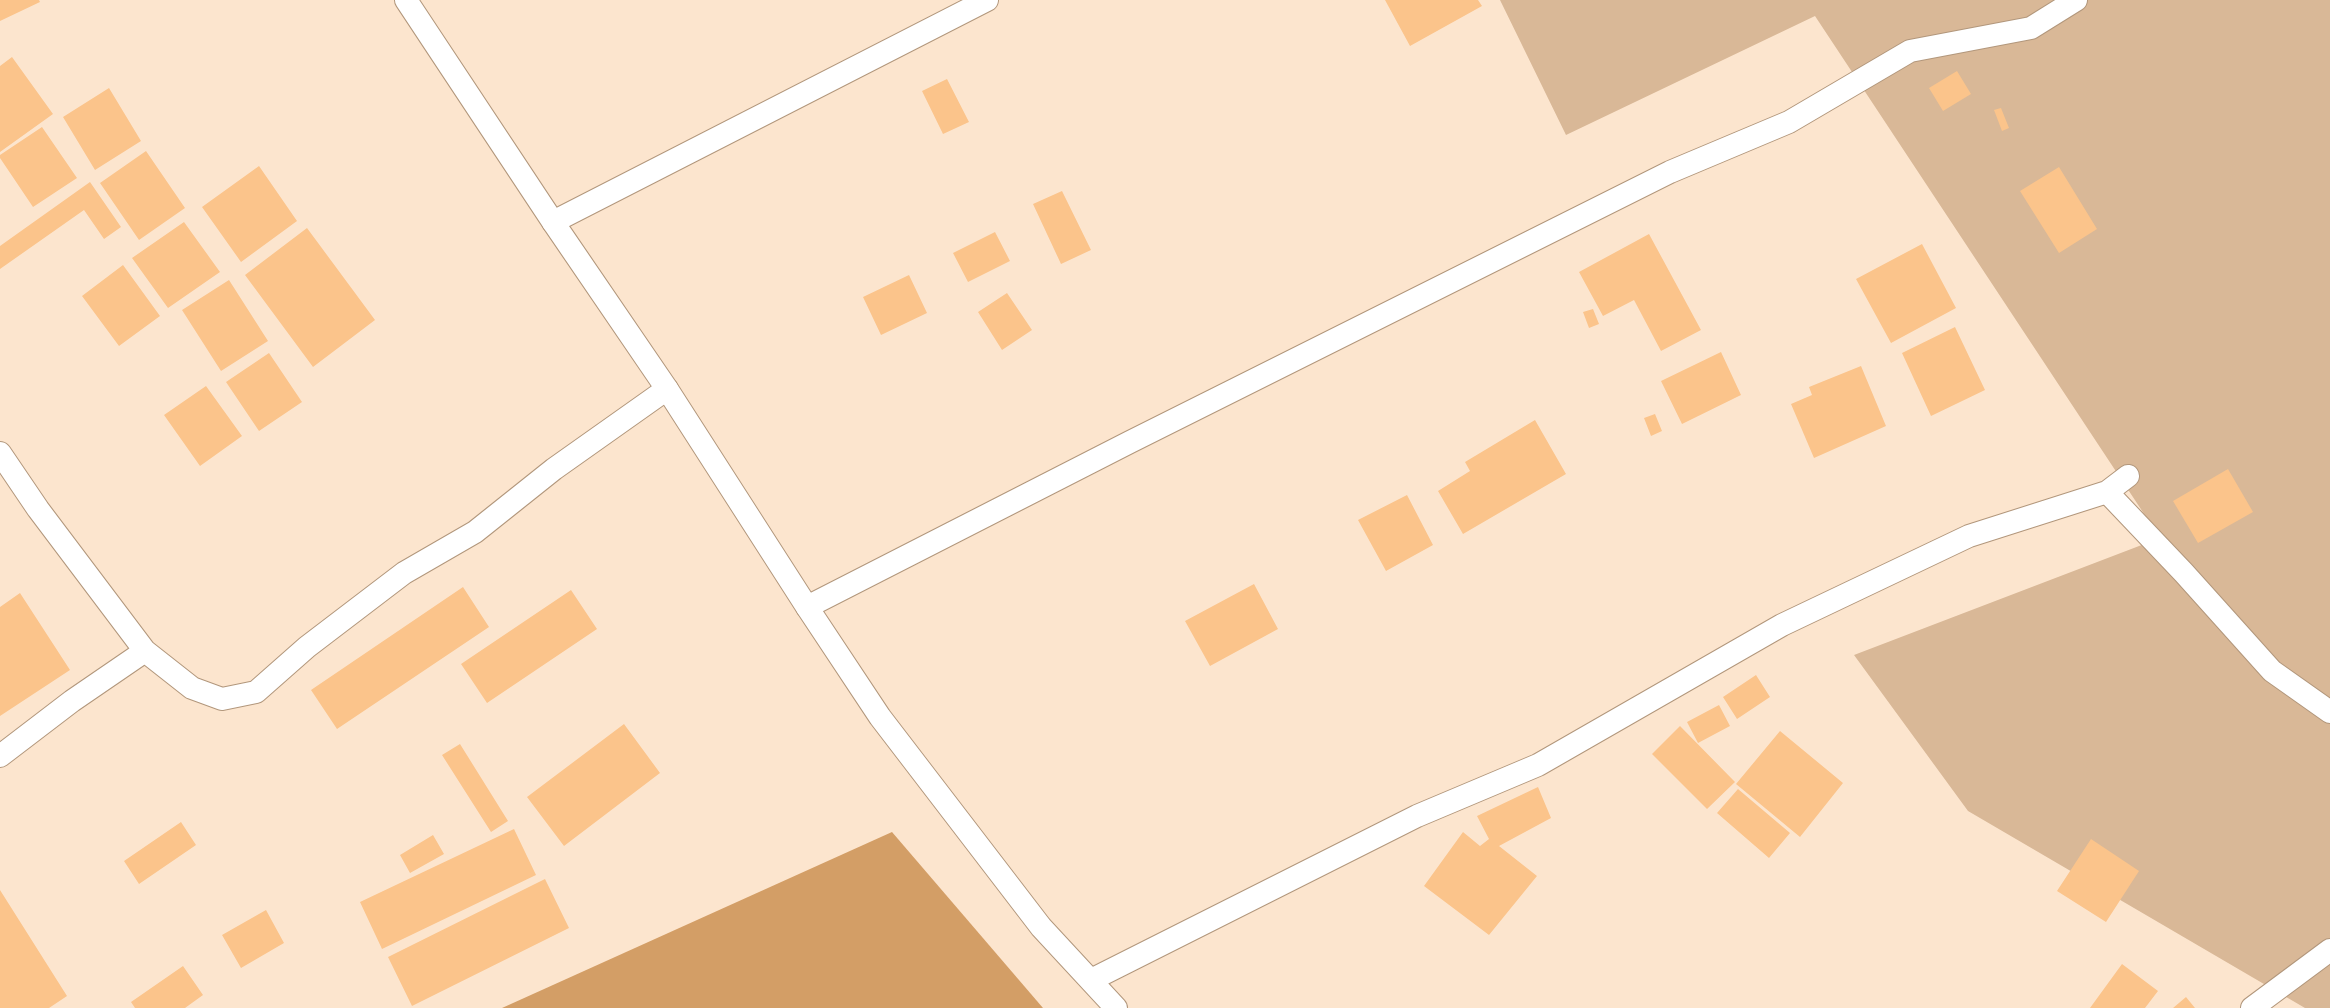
<!DOCTYPE html>
<html>
<head>
<meta charset="utf-8">
<style>
	body { margin:0 }
	canvas { display:block; background:#fce5ce }
</style>
</head>
<body>
<canvas width="2330" height="1008"></canvas>
<script>
const g = document.querySelector('canvas').getContext('2d');
g.lineJoin = 'round';
function paint(path, color) { g.fillStyle = color; g.fill(path, 'evenodd'); }
function stroke(path, color, width, dash) { g.strokeStyle = color; g.lineWidth = width; g.lineCap = dash ? 'butt' : 'round'; g.setLineDash(dash || []); g.stroke(path); }
paint(new Path2D(`
	M1500 0H2330V1008H2305L1968 811 1854 655 2160 538 1815 16 1566 135Z`), '#d9b897');
paint(new Path2D(`
	M892 832 1043 1008H502Z`), '#d39e66');
paint(new Path2D(`
	M0 0H39L40 2 0 21Z
	M1385 0H1478L1482 6 1410 46Z
	M12 57 53 114 0 152V66Z
	M1957 71 1971 94 1943 111 1929 88Z
	M947 79 969 122 943 134 922 91Z
	M109 88 141 141 95 170 63 117Z
	M2001 108 2009 128 2002 131 1994 110Z
	M42 127 77 178 33 207 0 158V155Z
	M146 151 185 208 139 240 100 183Z
	M259 166 297 221 241 262 202 207Z
	M2059 167 2097 229 2059 253 2020 191Z
	M90 182 121 227 104 239 84 210 0 269V246Z
	M1062 191 1091 250 1061 264 1033 204Z
	M184 222 220 272 168 308 132 258Z
	M307 228 375 320 313 367 245 275Z
	M995 232 1010 261 968 282 953 253Z
	M1649 234 1701 330 1661 351 1634 300 1603 316 1579 272Z
	M1922 244 1956 308 1891 343 1856 279Z
	M123 265 160 316 119 346 82 296Z
	M909 275 927 313 881 335 863 297Z
	M229 280 268 341 221 371 182 310Z
	M1007 293 1032 330 1002 350 978 312Z
	M1593 309 1599 324 1589 328 1583 312Z
	M1955 327 1985 390 1931 416 1902 353Z
	M1721 352 1741 395 1682 424 1661 381Z
	M269 353 302 402 259 431 226 382Z
	M1861 366 1886 426 1814 458 1791 404 1812 395 1809 387Z
	M206 386 242 436 200 466 164 415Z
	M1655 414 1662 431 1651 436 1644 418Z
	M1535 420 1566 474 1463 534 1438 491 1470 471 1465 462Z
	M2228 469 2253 512 2198 543 2173 501Z
	M1407 495 1433 545 1386 571 1358 520Z
	M1254 584 1278 629 1210 666 1185 621Z
	M463 587 489 627 337 729 311 690Z
	M571 590 597 629 487 703 461 664Z
	M20 593 70 670 0 716V607Z
	M1756 675 1770 697 1737 719 1723 697Z
	M1719 705 1730 726 1698 743 1687 722Z
	M624 724 660 773 564 846 527 797Z
	M1680 726 1735 782 1707 809 1652 754Z
	M1780 731 1843 783 1800 837 1736 784Z
	M460 744 508 821 491 832 442 755Z
	M1538 787 1551 818 1499 846 1537 876 1489 935 1424 886 1463 832 1480 846 1489 839 1477 816Z
	M1738 789 1790 833 1769 858 1717 813Z
	M181 822 196 845 139 884 124 861Z
	M514 829 536 875 382 949 360 902Z
	M433 835 444 854 410 873 400 855Z
	M2091 839 2139 871 2106 922 2057 891Z
	M545 879 569 928 412 1006 388 957Z
	M0 890 67 996 49 1008H0Z
	M266 910 284 943 241 968 222 935Z
	M2122 964 2158 991 2145 1008H2090Z
	M183 966 203 995 185 1008H135L131 1002Z
	M2186 997 2195 1008H2173Z`), '#fbc48b');
const street = new Path2D(`
	M553 222 987 0
	M0 453 38 509 145 651 192 688 222 699 256 692 307 647 404 573 475 532 554 469 667 389
	M2107 492 2184 573 2272 671 2330 712
	M807 607 1130 442 1670 172 1789 122 1910 51 2031 28 2076 0
	M0 756 72 701 145 651
	M1091 980 1417 816 1538 765 1782 625 1969 536 2107 492 2128 476
	M2252 1008 2330 950`);
const secondary = new Path2D(`
	M406 0 553 222 667 389 807 607 880 717 1041 927 1116 1008`);
stroke(street, '#b2977c', 24);
stroke(secondary, '#b2977c', 24);
stroke(street, '#fff', 22);
stroke(secondary, '#fff', 22);
</script>
</body>
</html>
